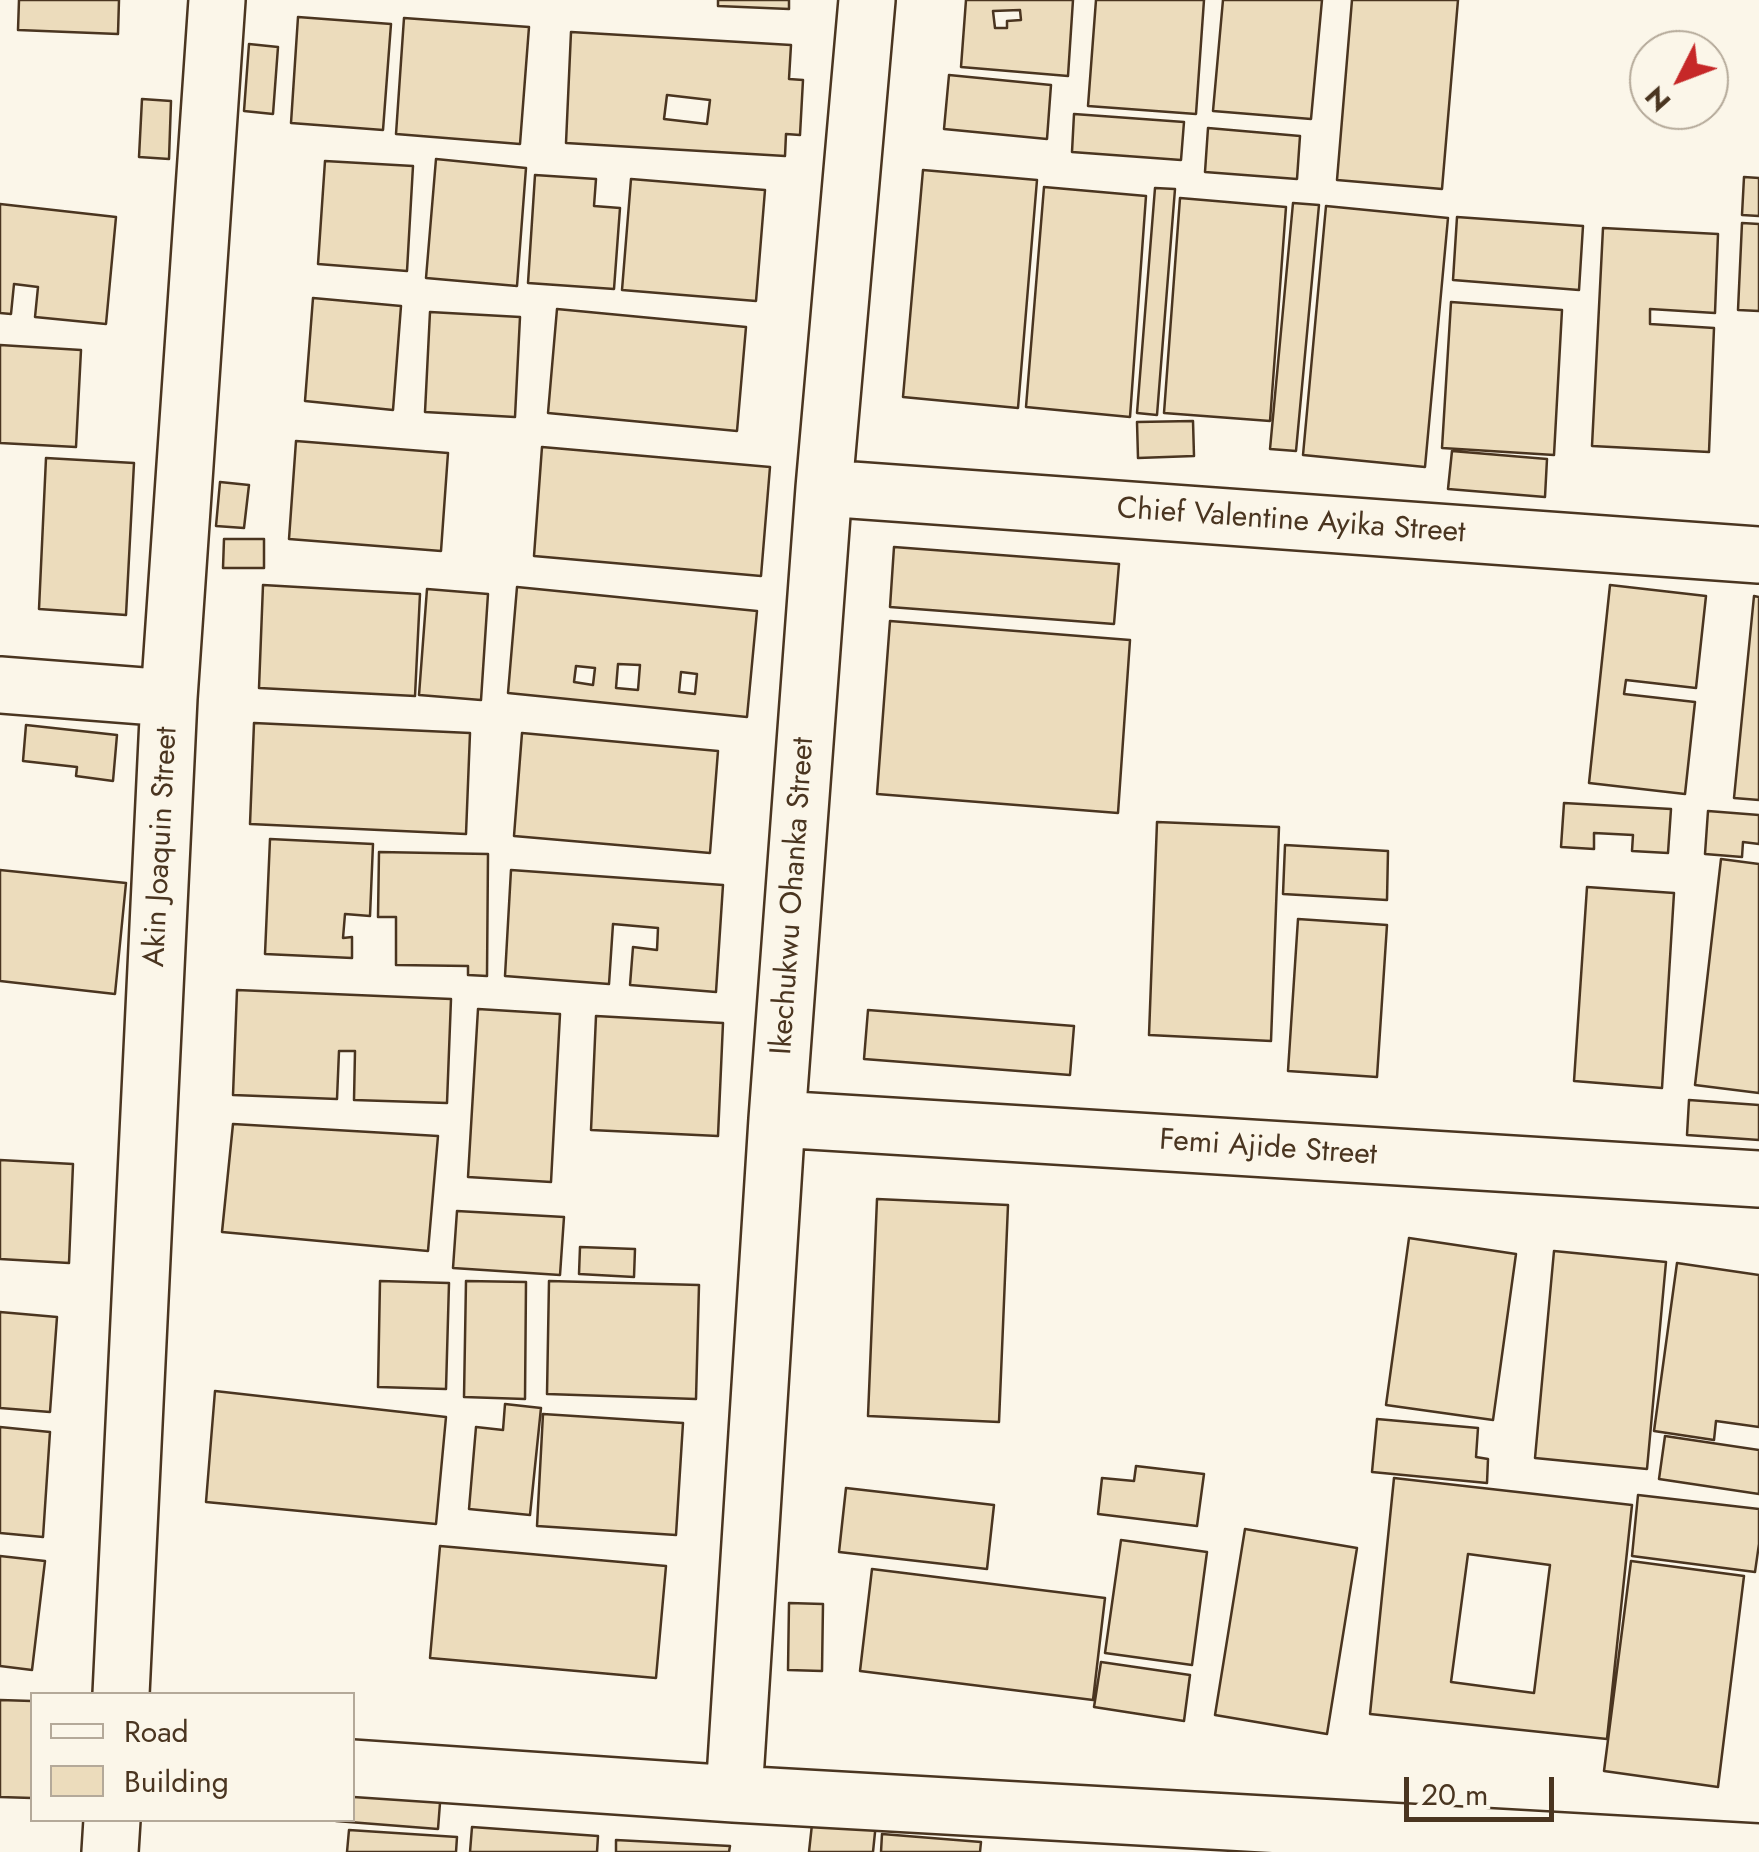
<!DOCTYPE html>
<html>
<head>
<meta charset="utf-8">
<style>
	body { margin:0 }
	#map { position:relative; width:1759px; height:1852px; overflow:hidden; background:#fbf6e9; font-family:Jost,sans-serif }
	canvas { display:block }
	.legend { position:absolute; left:30px; top:1692px; width:325px; height:130px; box-sizing:border-box; background:#fbf6e9; border:2px solid #b4a999; margin:0; padding:12px 18px; list-style:none; font-size:30px; color:#4a3520 }
	.legend li { display:flex; align-items:center; gap:20px; height:50px }
	.legend b { width:50px; border:2px solid #b4a999 }
	.north { position:absolute; left:1629px; top:30px; width:100px; height:100px; box-sizing:border-box; background:#fbf6e9; border:2px solid #b4a999; border-radius:50%; rotate:228deg; font-size:28px; font-weight:700; line-height:40px; text-align:center; color:#4a3520 }
	.north::after { content:''; display:block; margin:auto; width:35px; height:45px; background:#c62828; clip-path:polygon(50% 0,100% 100%,50% 72%,0 100%) }
	.scale { position:absolute; left:1404px; top:1777px; width:150px; height:45px; box-sizing:border-box; border:5px solid #4a3520; border-top:0; padding-left:12px; font-size:30px; line-height:35px; white-space:nowrap; color:#4a3520; -webkit-text-stroke:8px #fbf6e9; paint-order:stroke }
</style>
</head>
<body>
<div id="map">
<canvas width="1759" height="1852"></canvas>
<ul class="legend">
<li><b style="height:12px;background:#fbf6e9"></b>Road</li>
<li><b style="height:28px;background:#ecdcbc"></b>Building</li>
</ul>
<div class="north">N</div>
<div class="scale">20 m</div>
</div>
<script>
const g = document.querySelector('canvas').getContext('2d');
g.lineJoin = 'round';
function paint(path, color) { g.fillStyle = color; g.fill(path, 'evenodd'); }
function stroke(path, color, width, dash) { g.strokeStyle = color; g.lineWidth = width; g.lineCap = dash ? 'butt' : 'round'; g.setLineDash(dash || []); g.stroke(path); }
function drawText(font, color, halo, rows, align = 'center') {
  g.font = font + ' Jost,sans-serif'; g.lineWidth = 8; g.setLineDash([]); g.textBaseline = 'middle'; g.strokeStyle = halo; g.fillStyle = color; for (const [text, x, y, turn = 0] of rows) {
    g.save(); g.translate(x, y); g.rotate((+turn || 0) * Math.PI / 180); g.textAlign = isNaN(turn) ? turn : align; if (halo) g.strokeText(text, 0, 0); g.fillText(text, 0, 0); g.restore();
  }
}
const building = new Path2D(`
	M19 0H119L118 34 18 30Z
	M718 0H789V9L718 6Z
	M966 0H1073L1068 76 961 67ZM1020 10 1021 20 1007 21V28H995L993 11Z
	M1096 0H1204L1196 114 1088 106Z
	M1223 0H1322L1311 119 1213 111Z
	M1352 0H1458L1442 189 1337 180Z
	M298 17 391 24 383 130 291 123Z
	M404 18 529 27 520 144 396 134Z
	M571 32 791 45 789 79 803 80 800 135 786 134 785 156 566 143ZM667 95 710 100 707 124 664 119Z
	M249 44 278 47 273 114 244 111Z
	M949 75 1051 85 1047 139 944 129Z
	M142 99 171 101 169 159 139 157Z
	M1074 114 1184 122 1181 160 1072 152Z
	M1208 128 1300 136 1297 179 1205 172Z
	M436 159 526 168 517 286 426 278Z
	M325 161 413 166 407 271 318 264Z
	M923 170 1037 180 1018 408 903 397Z
	M535 175 596 179 594 206 620 208 614 289 528 283Z
	M1744 177 1759 178V216L1742 215Z
	M631 179 765 190 756 301 622 290Z
	M1044 187 1146 196 1130 417 1026 407Z
	M1155 188 1175 189 1157 415 1137 413Z
	M1180 198 1286 207 1270 421 1164 413Z
	M1293 203 1319 205 1296 451 1270 449Z
	M0 204 116 217 106 324 35 317 38 287 14 284 11 314 0 313Z
	M1326 206 1448 218 1425 467 1303 455Z
	M1457 217 1583 226 1579 290 1453 280Z
	M1742 223 1759 224V311L1738 310Z
	M1603 228 1718 234 1715 313 1650 309V324L1714 328 1709 452 1592 446Z
	M313 298 401 306 393 410 305 401Z
	M1451 302 1562 310 1554 455 1442 448Z
	M557 309 746 327 737 431 548 413Z
	M430 312 520 317 515 417 425 412Z
	M0 345 81 350 76 447 0 443Z
	M1193 421 1194 456 1138 458 1137 422Z
	M296 441 448 453 441 551 289 539Z
	M542 447 770 467 761 576 534 556Z
	M1452 451 1547 459 1545 497 1448 489Z
	M46 458 134 463 126 615 39 609Z
	M220 482 249 485 244 528 216 526Z
	M224 539H264V568H223Z
	M894 547 1119 564 1114 624 890 607Z
	M263 585 420 594 415 696 259 688Z
	M1610 585 1706 596 1696 688 1626 680 1624 694 1695 702 1685 794 1589 783Z
	M517 587 757 611 747 717 508 693ZM618 664 640 665 638 690 616 688ZM576 666 595 668 593 685 574 682ZM681 672 697 674 695 694 679 692Z
	M427 589 488 594 481 700 419 695Z
	M1754 596 1759 597V800L1734 798Z
	M890 621 1130 640 1118 813 877 794Z
	M254 723 470 733 466 834 250 824Z
	M26 725 117 735 113 781 76 776 77 767 23 761Z
	M522 733 718 751 710 853 514 836Z
	M1564 803 1671 809 1668 853 1632 851 1633 835 1594 833V849L1561 847Z
	M1708 811 1759 815V844L1743 842 1742 857 1705 854Z
	M1157 822 1279 827 1271 1041 1149 1035Z
	M270 839 373 844 370 916 345 914 343 938 352 937V958L265 954Z
	M1285 845 1388 851 1387 900 1283 894Z
	M379 852 488 854 487 976 468 975V966L396 965V917H378Z
	M1721 859 1759 864V1093L1695 1085Z
	M0 870 126 883 115 994 0 981Z
	M511 870 723 885 716 992 630 985 633 947 657 950 658 928 613 924 609 984 505 976Z
	M1587 887 1674 893 1662 1088 1574 1081Z
	M1298 919 1387 925 1377 1077 1288 1071Z
	M237 990 451 999 447 1103 354 1100 355 1051H339L337 1099 233 1095Z
	M478 1009 560 1014 551 1182 468 1177Z
	M868 1010 1074 1026 1070 1075 864 1059Z
	M596 1016 723 1023 718 1136 591 1130Z
	M1689 1100 1759 1105V1140L1687 1135Z
	M233 1124 438 1136 428 1251 222 1232Z
	M0 1160 73 1164 69 1263 0 1259Z
	M877 1199 1008 1205 999 1422 868 1416Z
	M457 1211 564 1217 560 1275 453 1268Z
	M1409 1238 1516 1254 1493 1420 1386 1405Z
	M580 1247 635 1249 634 1277 579 1274Z
	M1554 1251 1666 1262 1647 1469 1535 1458Z
	M1677 1263 1759 1275V1427L1716 1421 1714 1440 1654 1431Z
	M380 1281 449 1283 446 1389 378 1387Z
	M466 1281 526 1282 525 1399 464 1397Z
	M549 1281 699 1285 696 1399 547 1394Z
	M0 1312 57 1317 50 1412 0 1408Z
	M215 1391 446 1417 436 1524 206 1502Z
	M505 1404 541 1408 530 1515 469 1509 476 1427 503 1430Z
	M543 1414 683 1423 676 1535 537 1526Z
	M1377 1419 1478 1428 1476 1457 1488 1459 1487 1483 1372 1472Z
	M0 1427 50 1432 43 1537 0 1533Z
	M1665 1436 1759 1450V1494L1659 1479Z
	M1136 1466 1204 1474 1197 1526 1098 1514 1102 1478 1134 1481Z
	M1394 1478 1632 1505 1607 1739 1370 1714ZM1468 1554 1550 1565 1534 1693 1451 1682Z
	M846 1488 994 1505 987 1569 839 1552Z
	M1638 1495 1759 1509V1544L1755 1572 1632 1556Z
	M1245 1529 1357 1548 1327 1734 1215 1715Z
	M1121 1540 1207 1552 1192 1665 1105 1653Z
	M440 1546 666 1566 656 1678 430 1658Z
	M0 1556 45 1561 32 1670 0 1666Z
	M1631 1561 1744 1576 1718 1787 1604 1771Z
	M872 1569 1105 1598 1093 1700 860 1671Z
	M789 1603 823 1604 822 1671 788 1670Z
	M1101 1662 1190 1675 1184 1721 1094 1707Z
	M0 1700 32 1701V1798L0 1797Z
	M352 1783 441 1790 438 1829 336 1821V1820H352Z
	M814 1806 877 1813 873 1852H809Z
	M472 1827 598 1836 597 1852H470Z
	M349 1830 457 1837 456 1852H347Z
	M882 1834 981 1842 980 1852H881Z
	M616 1840 730 1846 729 1852H616Z`);
paint(building, '#ecdcbc');
stroke(building, '#4a3520', 2.5);
const minor = new Path2D(`
	M824 488 1759 555
	M0 685 169 698
	M777 1119 1759 1179
	M121 1694 169 698 217 0
	M352 1768 734 1794 1759 1852
	M734 1794 777 1119 824 488 867 0
	M110 1852 112 1820`);
stroke(minor, '#4a3520', 60);
stroke(minor, '#fbf6e9', 55);
drawText('30px', '#4a3520', '#fbf6e9', [
	["Chief Valentine Ayika Street",1291,522,4],
	["Akin Joaquin Street",162,847,-87],
	["Ikechukwu Ohanka Street",794,896,-86],
	["Femi Ajide Street",1268,1149,4]
]);
</script>
</body>
</html>
